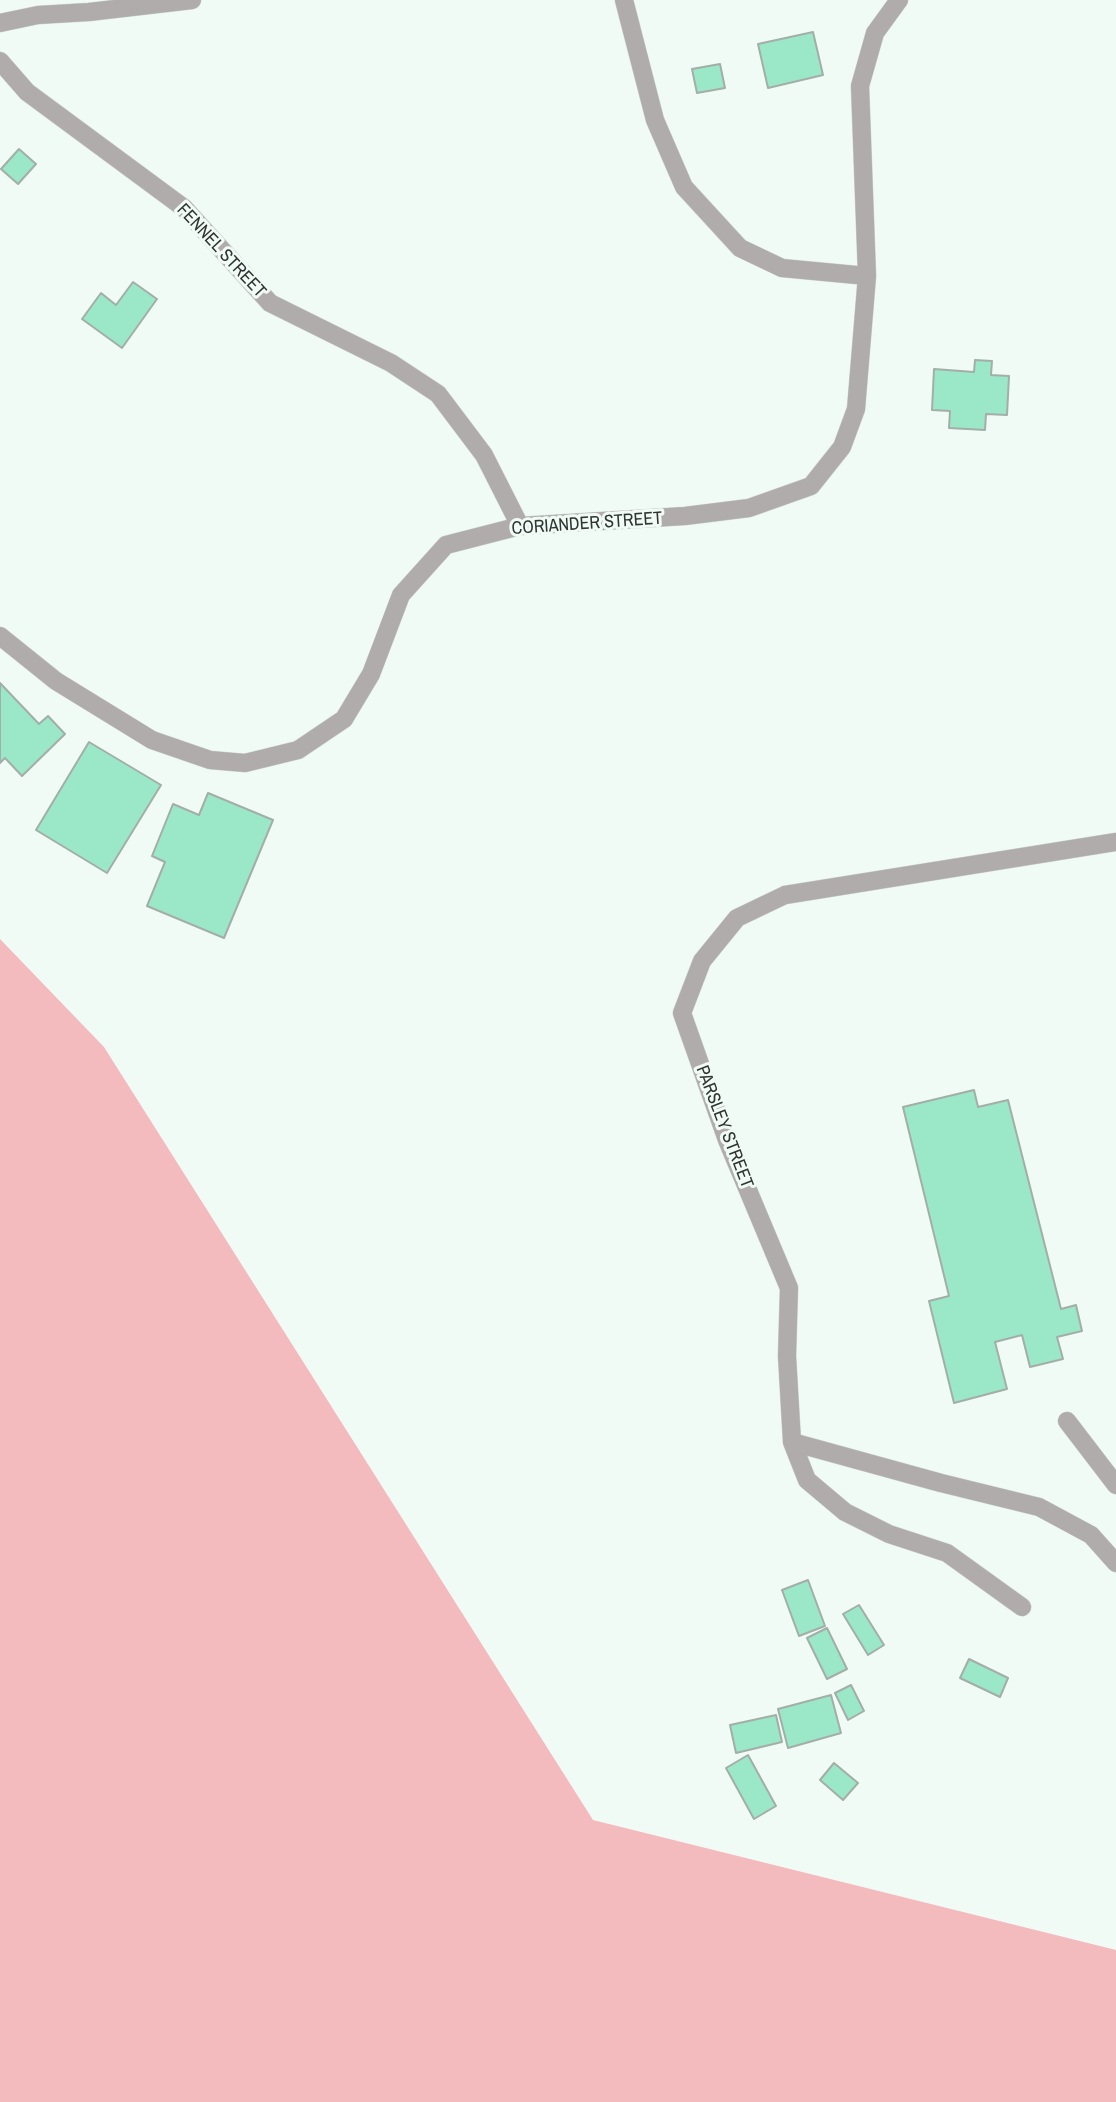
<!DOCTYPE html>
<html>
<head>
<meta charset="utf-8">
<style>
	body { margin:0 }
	canvas { display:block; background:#f1fbf6 }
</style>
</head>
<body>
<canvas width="1116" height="2102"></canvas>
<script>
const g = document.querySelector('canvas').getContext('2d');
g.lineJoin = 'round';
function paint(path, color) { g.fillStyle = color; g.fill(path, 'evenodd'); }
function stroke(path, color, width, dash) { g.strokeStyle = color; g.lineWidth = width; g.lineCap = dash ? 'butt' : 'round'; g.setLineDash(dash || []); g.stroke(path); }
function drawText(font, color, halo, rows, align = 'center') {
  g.font = font + ' "Archivo Narrow",sans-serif'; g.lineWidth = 6; g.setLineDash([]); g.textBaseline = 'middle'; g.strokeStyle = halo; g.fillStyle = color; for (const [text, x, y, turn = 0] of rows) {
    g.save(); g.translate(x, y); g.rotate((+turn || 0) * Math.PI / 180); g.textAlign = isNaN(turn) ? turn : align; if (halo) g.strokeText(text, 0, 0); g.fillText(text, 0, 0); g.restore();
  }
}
paint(new Path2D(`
	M0 939 104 1047 593 1820 1116 1950V2102H0Z`), '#f4bbbe');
const building = new Path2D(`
	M813 32 823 75 768 88 758 44Z
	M720 64 725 88 697 93 692 69Z
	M19 149 36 164 18 184 1 169Z
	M133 282 157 299 122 348 82 319 101 293 116 305Z
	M975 360 992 361 991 375 1009 376 1007 415 986 414 985 430 949 428 950 411 932 410 934 369 974 372Z
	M0 683 39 724 48 716 65 734 22 776 5 758 0 763Z
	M89 742 161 785 107 873 36 830Z
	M208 793 273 820 224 938 147 906 165 862 152 856 173 804 199 815Z
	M974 1090 978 1107 1008 1100 1061 1309 1076 1305 1082 1331 1057 1337 1063 1359 1030 1367 1022 1335 995 1342 1007 1389 954 1403 929 1301 949 1296 903 1107Z
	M808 1580 825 1626 799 1636 782 1590Z
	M859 1605 884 1645 868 1655 843 1614Z
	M827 1628 847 1669 827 1679 807 1638Z
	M969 1659 1008 1678 1000 1697 960 1678Z
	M851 1685 864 1711 848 1720 835 1693Z
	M831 1695 841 1733 788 1748 778 1709Z
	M776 1715 782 1742 736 1753 730 1725Z
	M748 1755 776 1806 754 1819 726 1768Z
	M834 1763 858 1783 843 1800 820 1780Z`);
paint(building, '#9ae8c7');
stroke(building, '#a4aea9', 2);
const minor = new Path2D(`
	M624 0 655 120 684 187 740 248 782 268 867 276
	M0 23 38 15 89 12 192 0
	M0 61 27 92 184 208 270 303 391 363 438 394 484 455 520 526
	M0 636 56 681 152 740 210 760 245 763 298 750 344 719 371 674 401 595 446 545 520 526 685 516 749 508 811 486 842 447 856 409 867 276 860 86 875 33 899 0
	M1067 1421 1116 1485
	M792 1442 941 1483 1039 1507 1091 1535 1116 1563
	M1022 1607 947 1553 889 1534 845 1512 807 1480 792 1442 787 1356 789 1288 727 1140 682 1013 702 961 737 918 785 895 1116 842`);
stroke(minor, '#ced7d3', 19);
stroke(minor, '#b1acac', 18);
drawText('18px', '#303432', '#f1fbf6', [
	["FENNEL STREET",221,251,47],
	["CORIANDER STREET",587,524,-4],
	["PARSLEY STREET",724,1127,69]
]);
</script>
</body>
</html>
